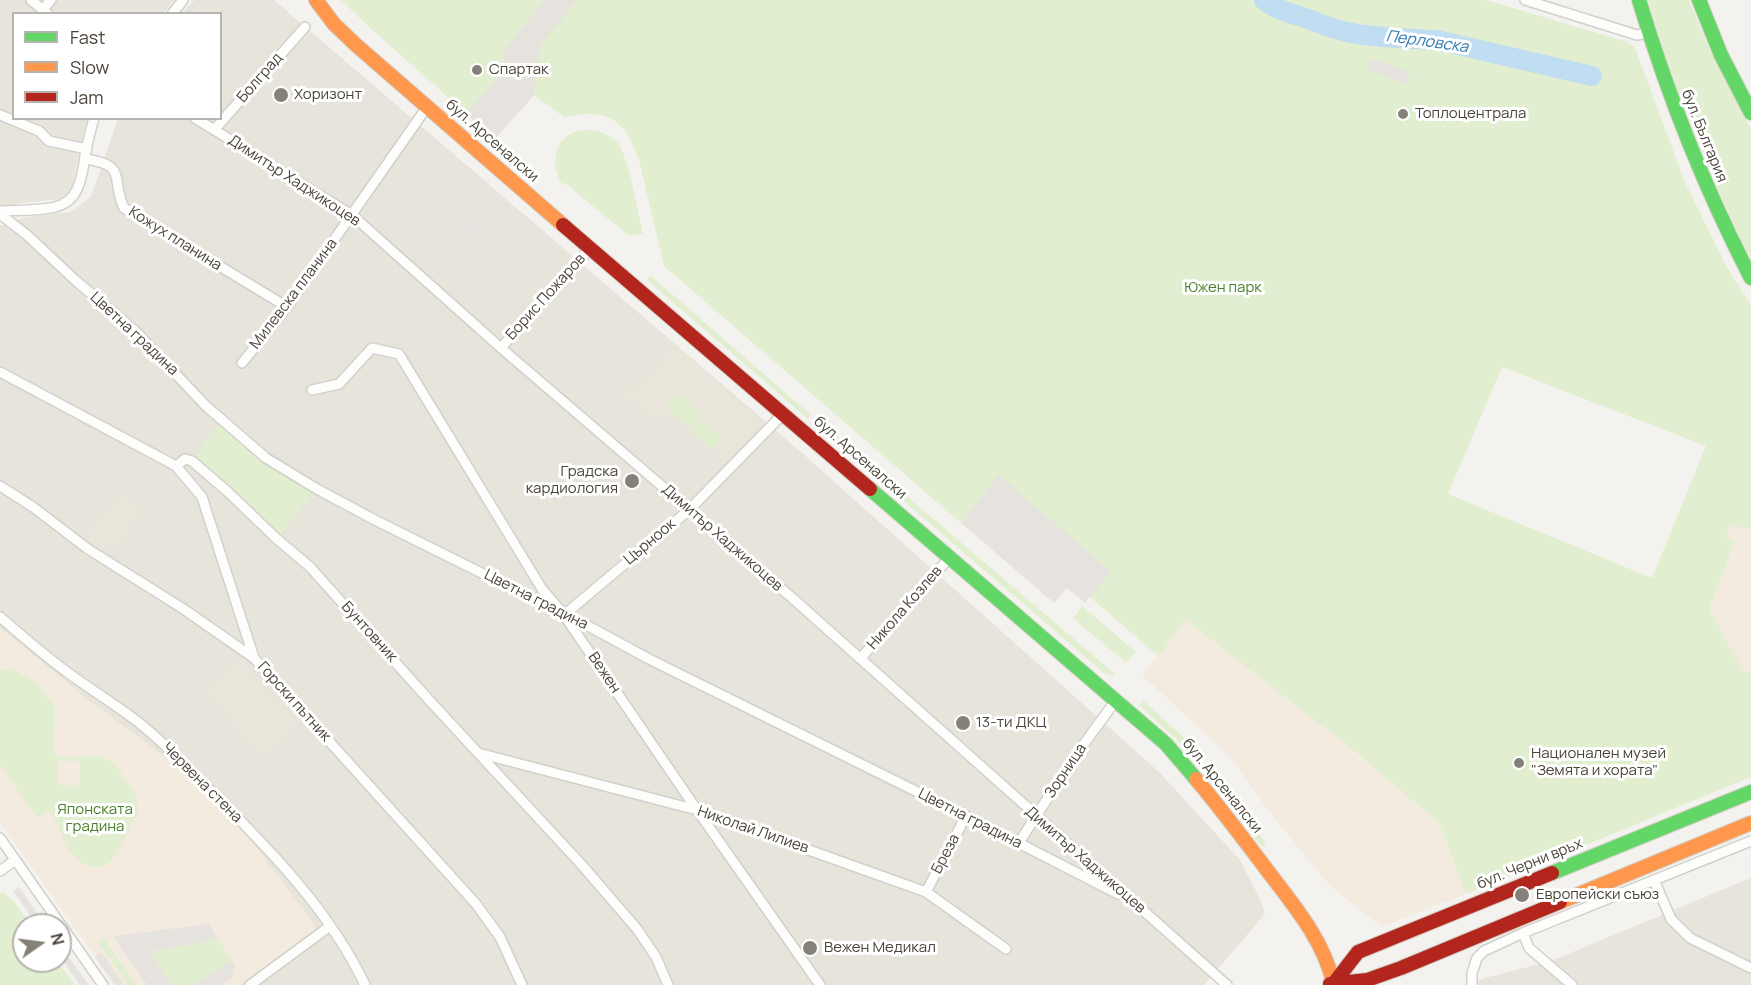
<!DOCTYPE html>
<html>
<head>
<meta charset="utf-8">
<style>
	body { margin:0 }
	#map { position:relative; width:1751px; height:985px; overflow:hidden; background:#f4f2ee; font-family:Manrope,sans-serif }
	canvas { display:block }
	.legend { position:absolute; left:12px; top:12px; width:210px; height:108px; box-sizing:border-box; background:#fff; border:2px solid #b7b4b0; margin:0; padding:8px 10px; list-style:none; font-size:18px; color:#4b4439 }
	.legend li { display:flex; align-items:center; gap:12px; height:30px }
	.legend b { width:30px; border:2px solid #b7b4b0 }
	.north { position:absolute; left:12px; top:913px; width:60px; height:60px; box-sizing:border-box; background:#fff; border:2px solid #b7b4b0; border-radius:50%; rotate:76deg; font-size:16px; font-weight:700; line-height:24px; text-align:center; color:#4b4439 }
	.north::after { content:''; display:block; margin:auto; width:21px; height:27px; background:#868178; clip-path:polygon(50% 0,100% 100%,50% 72%,0 100%) }
</style>
</head>
<body>
<div id="map">
<canvas width="1751" height="985"></canvas>
<ul class="legend">
<li><b style="height:8px;background:#63d668"></b>Fast</li>
<li><b style="height:8px;background:#ff974d"></b>Slow</li>
<li><b style="height:8px;background:#b3261e"></b>Jam</li>
</ul>
<div class="north">N</div>
</div>
<script>
const g = document.querySelector('canvas').getContext('2d');
g.lineJoin = 'round';
function paint(path, color) { g.fillStyle = color; g.fill(path, 'evenodd'); }
function stroke(path, color, width, dash) { g.strokeStyle = color; g.lineWidth = width; g.lineCap = dash ? 'butt' : 'round'; g.setLineDash(dash || []); g.stroke(path); }
function drawText(font, color, halo, rows, align = 'center') {
  g.font = font + ' Manrope,sans-serif'; g.lineWidth = 6; g.setLineDash([]); g.textBaseline = 'middle'; g.strokeStyle = halo; g.fillStyle = color; for (const [text, x, y, turn = 0] of rows) {
    g.save(); g.translate(x, y); g.rotate((+turn || 0) * Math.PI / 180); g.textAlign = isNaN(turn) ? turn : align; if (halo) g.strokeText(text, 0, 0); g.fillText(text, 0, 0); g.restore();
  }
}
paint(new Path2D(`
	M0 0H175L163 13 14 14V118L88 119 83 134 71 191 62 199 12 204 0 208Z
	M194 0H274L801 452 1159 772 1240 860 1261 901 1265 914 1204 985H239L316 928 78 692 0 628V226L25 217 70 212 91 197 118 119 220 118V14L182 13Z
	M1751 878V985H1463L1489 977 1551 961Z`), '#e7e4dc');
paint(new Path2D(`
	M1751 476V671L1744 672 1709 609 1735 543 1727 537Z
	M1186 619 1318 723 1340 739 1439 823 1466 894 1381 927 1329 885 1268 810 1231 758 1142 675Z
	M0 628 78 692 186 773 253 843 317 928 239 985H115L0 822Z`), '#f3ebdf');
paint(new Path2D(`
	M674 343 760 421 724 462 674 417 647 419 618 393 626 385 632 389Z
	M119 490 144 510 132 526 133 528 112 555 85 534Z
	M240 657 300 726 261 760 201 691Z`), '#eae5da');
paint(new Path2D(`
	M341 0H1486L1627 42 1635 48 1685 182 1723 260 1751 306V528L1749 529 1731 525 1727 537 1735 542 1709 609 1744 672 1751 671V777L1466 894 1439 823 1340 739 1318 723 1186 620 1158 656 1090 597 1110 572 999 476 961 523 664 266 639 160C624 118 608 108 564 117L534 95 495 139 368 26ZM1502 367 1706 446 1652 578 1448 494Z
	M1648 0H1689L1708 46 1751 129V259C1709 175 1675 90 1648 0Z
	M591 130C601 132 610 134 617 142 629 157 638 213 643 234L629 236 565 183 563 185C551 169 552 143 572 133 578 130 585 130 591 130Z
	M650 275 811 415 808 419 647 280Z
	M678 394 702 415 690 429 666 407Z
	M222 418 266 458 317 489 277 539 192 461Z
	M701 419 722 438 712 449 691 430Z
	M819 421 1115 674 1112 675 1104 673 815 425Z
	M1082 606 1136 652 1126 663 1073 618Z
	M10 668 35 682 55 706 54 753 58 757 102 756 111 761 118 768 136 796 138 812 114 858C97 877 75 862 65 843 59 831 58 820 48 810L37 818 0 764V671ZM80 761V785H58L57 761Z
	M1143 700 1182 736 1217 779 1266 843 1262 847 1214 784 1177 740 1139 705Z
	M4 893 12 899 31 925H24V961H57L75 985H0V894Z
	M101 939H104L115 955 110 959 98 942Z
	M218 939 232 961 193 985H172L149 952Z
	M117 957 136 985H128L111 961Z`), '#e1eecf');
paint(new Path2D(`
	M545 0H577L540 46 534 95 495 139 466 114 507 67 502 53Z
	M1371 58 1410 72 1406 84 1367 69Z
	M467 213 481 225 467 241 453 230Z
	M999 475 1111 572 1085 603 1067 588 1054 603 961 523Z
	M19 887 46 925H37L13 891Z
	M209 924 218 939 150 952 172 985H147L113 936Z
	M60 945 89 985H80L60 957Z
	M101 952 124 985H115L95 957Z
	M232 961 236 967 231 970 234 976 222 985H193Z`), '#e6e3df');
stroke(new Path2D(`
	M1264 0C1275 9 1289 13 1303 17 1316 22 1329 28 1343 31 1374 39 1409 37 1441 41L1592 76`), '#c0ddf1', 20);
const street = new Path2D(`
	M31 0 48 14
	M1525 0 1637 35 1649 33
	M43 9 51 0
	M172 14 183 0
	M0 115 39 131 49 141 87 149
	M195 118 352 215 501 348 790 596 1227 985
	M214 130 305 27
	M85 159C129 165 110 179 124 208L287 307
	M0 211C18 210 38 211 55 207 82 201 82 172 86 150 88 140 91 129 94 118
	M0 214 27 235 75 280 134 330 206 406 266 458 317 489 373 519 590 627 649 659 966 816 1118 894
	M501 348 591 247
	M242 363 287 307 427 107
	M0 372 176 466 185 459 192 461 228 492 277 539 310 567 429 700 581 864 637 929 656 957 668 985
	M312 390 339 384 372 348 399 354 542 589 564 615 697 810 820 985
	M176 466 202 497 254 658
	M0 486 33 507 88 549 182 608 254 658 476 904 500 937 522 985
	M564 615 689 510 783 414
	M0 617C23 637 46 657 71 675 93 691 116 705 138 722 166 744 191 771 217 797 273 853 331 913 365 985
	M860 659 950 557
	M482 754 697 810 926 892 1006 949
	M0 838 103 985
	M1018 844 1073 759 1116 700
	M0 871 15 860
	M1654 880 1671 919 1690 938 1751 968
	M926 892 966 816
	M1523 933 1529 948 1572 985
	M250 985 330 926
	M1472 985V973L1477 958 1484 951 1523 933 1751 841`);
const fast = new Path2D(`
	M1639 0C1668 96 1705 189 1751 278
	M1699 0 1721 55 1751 113
	M870 489 1166 744 1196 779
	M1552 873 1751 792`);
const slow = new Path2D(`
	M316 0 334 24 356 45 563 225
	M1196 779C1222 810 1246 842 1270 874 1297 909 1324 942 1334 985
	M1560 902 1751 823`);
const jam = new Path2D(`
	M563 225 870 489
	M1334 983 1358 952 1552 873
	M1330 984 1367 980 1401 968 1560 902`);
stroke(street, '#d2d0cb', 12);
stroke(fast, '#d3cfc5', 16);
stroke(slow, '#d3cfc5', 16);
stroke(jam, '#d3cfc5', 16);
stroke(street, '#fdfdfc', 9);
stroke(fast, '#63d668', 14);
stroke(slow, '#ff974d', 14);
stroke(jam, '#b3261e', 14);
for (const [x, y, r, color] of [
	[477,70,6,"#868178"],
	[281,95,8,"#868178"],
	[1403,114,6,"#868178"],
	[632,481,8,"#868178"],
	[963,723,8,"#868178"],
	[1519,763,6,"#868178"],
	[1522,895,8,"#868178"],
	[810,948,8,"#868178"]
]) { const dot = new Path2D(); dot.arc(x, y, r, 0, 2 * Math.PI); g.fillStyle = color; g.fill(dot); stroke(dot, '#fff', 2); }
drawText('15px', '#4b4439', '#fff', [
	["Спартак",489,70],
	["Хоризонт",294,95],
	["Топлоцентрала",1415,114],
	["Градска",618,472,"right"],
	["кардиология",618,489,"right"],
	["13-ти ДКЦ",976,723],
	["Национален музей",1531,754],
	["\"Земята и хората\"",1531,771],
	["Европейски съюз",1536,895],
	["Вежен Медикал",824,948]
], 'left');
drawText('15px', '#4b4439', '#fff', [
	["Болград",260,78,-49],
	["бул. България",1704,136,68],
	["бул. Арсеналски",492,141,41],
	["Димитър Хаджикоцев",294,181,33],
	["Кожух планина",175,239,32],
	["Милевска планина",294,294,-53],
	["Борис Пожаров",546,297,-48],
	["Цветна градина",134,334,43],
	["бул. Арсеналски",860,458,41],
	["Димитър Хаджикоцев",722,538,41],
	["Църноок",650,542,-40],
	["Цветна градина",536,600,27],
	["Никола Козлев",905,608,-49],
	["Бунтовник",369,632,48],
	["Вежен",604,673,56],
	["Горски пътник",294,702,48],
	["Зорница",1066,771,-56],
	["Червена стена",202,783,45],
	["бул. Арсеналски",1222,786,51],
	["Цветна градина",970,819,27],
	["Николай Лилиев",753,830,19],
	["Бреза",946,854,-62],
	["Димитър Хаджикоцев",1085,860,41],
	["бул. Черни връх",1530,864,-22]
]);
drawText('15px', '#4a7f2a', '#fff', [
	["Южен парк",1223,288],
	["Японската",95,810],
	["градина",95,827]
]);
drawText('italic 16px', '#2e7ab2', '#fff', [
	["Перловска",1427,42,8]
]);
</script>
</body>
</html>
